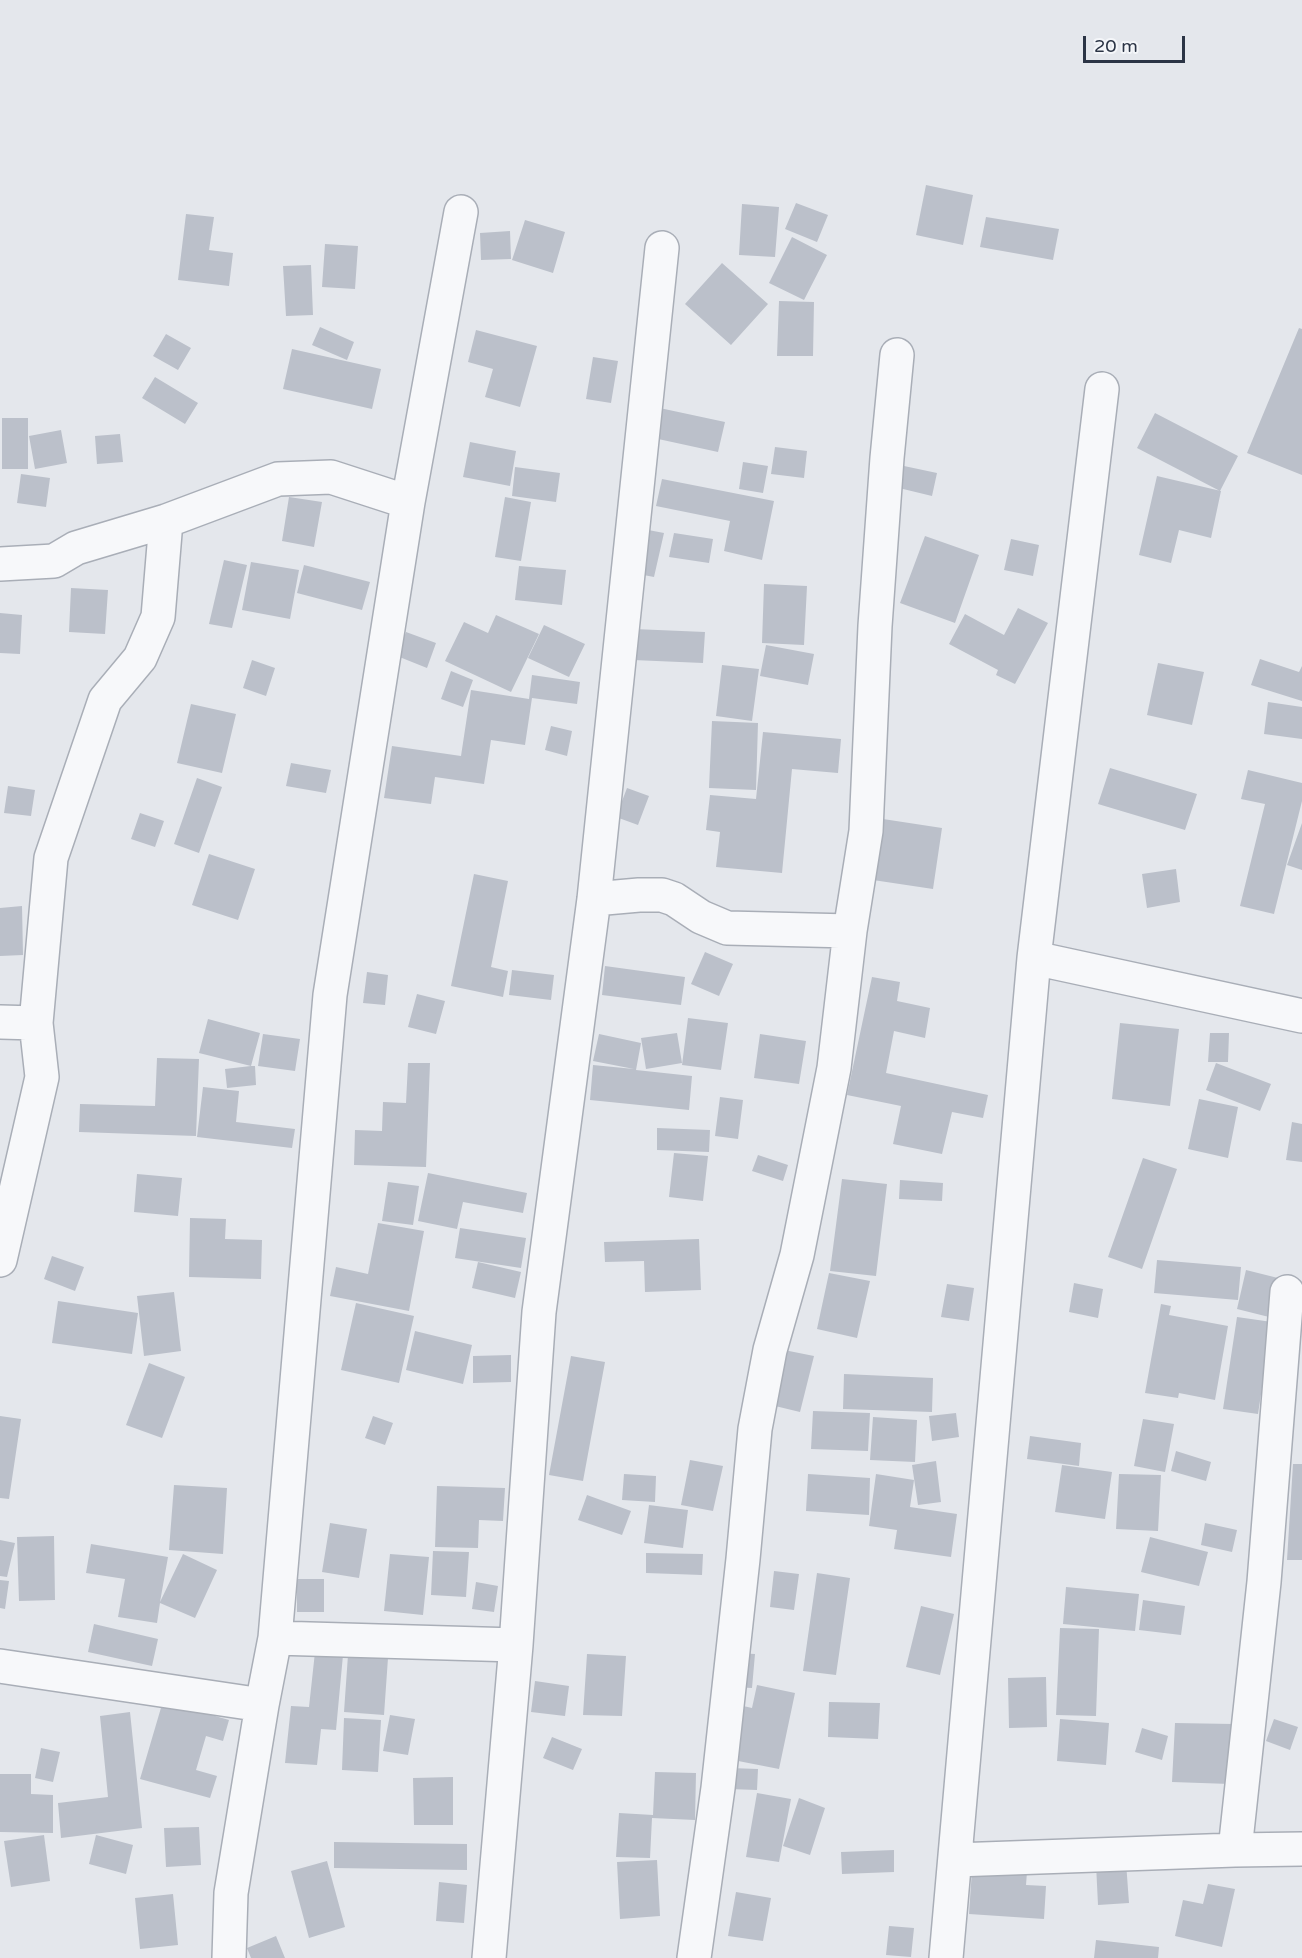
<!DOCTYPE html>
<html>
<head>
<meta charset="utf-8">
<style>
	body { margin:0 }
	#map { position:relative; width:1302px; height:1958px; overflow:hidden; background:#e4e7ec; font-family:"Varela Round",sans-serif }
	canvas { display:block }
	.scale { position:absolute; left:1083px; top:36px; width:102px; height:27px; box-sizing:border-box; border:3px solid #2b3445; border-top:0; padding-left:8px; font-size:18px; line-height:21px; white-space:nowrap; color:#2b3445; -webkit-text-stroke:4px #f4f6f9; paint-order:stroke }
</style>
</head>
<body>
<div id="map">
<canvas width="1302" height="1958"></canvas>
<div class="scale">20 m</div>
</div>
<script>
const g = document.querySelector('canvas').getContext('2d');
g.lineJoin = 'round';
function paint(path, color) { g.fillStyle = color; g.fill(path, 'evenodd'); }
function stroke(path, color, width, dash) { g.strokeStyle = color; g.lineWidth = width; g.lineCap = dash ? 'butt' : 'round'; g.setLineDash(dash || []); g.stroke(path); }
paint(new Path2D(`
	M926 185 973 195 963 245 916 235Z
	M796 203 828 215 817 242 785 229Z
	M742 204 779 207 775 257 739 255Z
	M186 214 214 217 209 250 233 253 229 286 178 280Z
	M986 217 1059 229 1053 260 980 247Z
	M525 220 565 232 553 273 512 260Z
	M510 231 511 259 481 260 480 233Z
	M792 237 827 255 804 300 769 283Z
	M325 244 358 246 355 289 322 287Z
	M722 263 768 304 731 345 685 304Z
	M311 265 313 315 286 316 283 266Z
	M779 301 814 302 813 356H777Z
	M320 327 354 342 347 360 312 345Z
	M1299 328 1302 329V475L1247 453Z
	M476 330 537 346 520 407 485 397 493 369 468 362Z
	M166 334 191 348 178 370 153 356Z
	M292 349 381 369 372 409 283 389Z
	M593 357 618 361 611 403 586 399Z
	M155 377 198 403 185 424 142 398Z
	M655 407 725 422 718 452 649 437Z
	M1155 413 1238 456 1220 491 1137 448Z
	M2 418H28V469H2Z
	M61 430 67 463 35 469 29 436Z
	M120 434 123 462 97 464 95 436Z
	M470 442 516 451 510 486 463 477Z
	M775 447 807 451 804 478 771 474Z
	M743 462 768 466 763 493 739 489Z
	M904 466 937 473 932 496 899 488Z
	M515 467 560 473 556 502 512 496Z
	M21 474 50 478 46 507 17 503Z
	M1157 476 1221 491 1211 538 1179 530 1171 563 1139 555Z
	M662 479 774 501 762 560 724 551 730 521 656 506Z
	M289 497 322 502 314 547 282 541Z
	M505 497 531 502 521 561 495 557Z
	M643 529 664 533 654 577 633 573Z
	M674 533 713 539 709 563 669 557Z
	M925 536 979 555 955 623 900 603Z
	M1011 539 1039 545 1033 576 1004 570Z
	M224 560 247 565 232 628 209 624Z
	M251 562 299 570 290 619 242 610Z
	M304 565 370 582 362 610 297 593Z
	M519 566 566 570 562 605 515 600Z
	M764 584 807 586 804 645 762 643Z
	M71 588 108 590 105 634 69 632Z
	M1018 608 1048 623 1015 684 996 675 998 670 949 644 965 614 1004 635Z
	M0 613 22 615 20 654 0 653Z
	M496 615 539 634 511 692 445 661 464 622 488 633Z
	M544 625 585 644 569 677 528 658Z
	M634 629 705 632 703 663 633 660Z
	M406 632 436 643 427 668 397 656Z
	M766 645 814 654 808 685 760 676Z
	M1260 659 1299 672 1302 666V701L1251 685Z
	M252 660 275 668 266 696 243 688Z
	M1158 663 1204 672 1192 725 1147 715Z
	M722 665 759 669 752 721 716 716Z
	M451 671 473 680 463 707 441 699Z
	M532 675 580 682 577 704 532 698 525 745 491 740 484 784 435 777 431 804 384 798 392 746 461 756 471 690 529 699Z
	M1268 702 1302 707V739L1264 734Z
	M191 704 236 714 222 773 177 763Z
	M712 721 758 723 756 790 709 788Z
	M551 726 572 731 567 756 545 750Z
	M763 732 841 739 838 773 792 769 782 873 716 867 720 832 706 830 710 795 756 799Z
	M291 763 331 770 326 793 286 786Z
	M1110 768 1197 794 1185 830 1098 804Z
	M1248 770 1302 783V801L1274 914 1240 906 1265 804 1241 799Z
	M197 778 222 787 199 853 174 844Z
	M8 786 35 790 31 816 4 813Z
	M627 788 649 796 638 825 616 817Z
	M140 813 164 821 155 847 131 839Z
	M883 819 942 828 933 889 873 880Z
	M1302 823V870L1287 865Z
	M209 854 255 869 238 920 192 905Z
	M1176 869 1180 902 1147 908 1142 874Z
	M474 874 508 881 491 967 508 971 503 997 451 986Z
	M22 906 23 955 0 956V908Z
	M705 952 733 964 719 996 691 984Z
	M605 966 685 977 681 1005 602 995Z
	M512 970 554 975 551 1000 509 995Z
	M367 972 388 975 385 1005 363 1003Z
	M872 977 900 982 897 1001 930 1008 925 1038 894 1031 886 1073 988 1095 983 1118 952 1112 942 1154 893 1144 901 1106 847 1095Z
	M417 994 445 1001 436 1034 408 1027Z
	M688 1018 728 1023 721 1070 682 1065Z
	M208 1019 260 1033 251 1066H255L256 1085 227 1088 225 1069 251 1066 199 1053Z
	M1120 1023 1179 1029 1170 1106 1112 1099Z
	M677 1033 682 1063 646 1069 641 1038Z
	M1210 1033H1229L1228 1062H1208Z
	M263 1034 300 1039 295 1071 258 1066Z
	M599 1034 641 1043 636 1070 692 1076 689 1110 590 1100 593 1065 634 1069 593 1061Z
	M760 1034 806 1041 799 1084 754 1078Z
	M157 1058 199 1059 196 1136 79 1132 80 1104 155 1106Z
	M408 1063H430L426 1167 354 1165 355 1130 382 1131 383 1102 406 1103Z
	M1216 1063 1271 1084 1260 1111 1206 1090Z
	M203 1087 239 1091 236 1122 295 1129 292 1148 197 1137Z
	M720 1097 743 1100 738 1139 715 1136Z
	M1199 1099 1238 1107 1228 1158 1188 1149Z
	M1292 1122 1302 1124V1162L1286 1160Z
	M657 1128 710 1130 709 1152 657 1150Z
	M674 1153 708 1156 703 1201 669 1197Z
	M758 1155 788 1165 783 1181 752 1171Z
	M1143 1158 1177 1169 1142 1269 1108 1257Z
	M428 1173 527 1193 523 1213 463 1202 457 1229 418 1221Z
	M137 1174 182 1178 178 1216 134 1212Z
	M842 1179 887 1184 876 1276 830 1271Z
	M900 1180 943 1183 942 1201 899 1199Z
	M388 1182 419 1186 413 1225 382 1221Z
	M190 1218 226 1219 225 1239 262 1240 261 1279 189 1277Z
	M378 1223 424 1231 409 1311 330 1296 336 1267 368 1274Z
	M460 1228 526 1238 521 1268 455 1258Z
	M699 1239 701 1290 645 1292 644 1261 605 1262 604 1242Z
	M52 1256 84 1267 75 1291 44 1279Z
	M1157 1260 1241 1267 1238 1300 1154 1293Z
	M478 1262 521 1272 515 1298 472 1288Z
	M1246 1270 1278 1278 1269 1317 1237 1309Z
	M829 1273 870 1281 857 1338 817 1329Z
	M1074 1283 1103 1289 1098 1318 1069 1312Z
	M947 1284 974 1288 969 1321 941 1317Z
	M174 1292 181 1351 144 1356 137 1296Z
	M58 1301 138 1313 132 1354 52 1343Z
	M356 1303 414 1316 399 1383 341 1370Z
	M1161 1304 1171 1306 1169 1315 1228 1326 1215 1400 1179 1393 1178 1398 1145 1393Z
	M1237 1317 1272 1322 1258 1414 1223 1409Z
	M415 1331 472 1345 463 1384 406 1370Z
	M784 1350 814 1356 800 1412 771 1405Z
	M511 1355V1382L473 1383V1356Z
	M571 1356 605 1362 583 1481 549 1475Z
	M149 1363 185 1377 162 1438 126 1425Z
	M844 1374 933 1378 932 1412 843 1409Z
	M813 1411 870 1413 868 1451 811 1449Z
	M956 1413 959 1437 932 1441 929 1416Z
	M0 1416 21 1419 9 1499 0 1498Z
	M373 1416 393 1423 385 1445 365 1438Z
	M873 1417 917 1420 915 1462 870 1460Z
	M1143 1419 1174 1424 1165 1472 1134 1466Z
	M1030 1436 1081 1443 1079 1466 1027 1459Z
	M1176 1451 1211 1462 1206 1481 1171 1471Z
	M690 1460 723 1466 713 1511 681 1505Z
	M936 1461 941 1502 918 1505 912 1465Z
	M1293 1464H1302V1560H1287Z
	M1062 1465 1112 1472 1105 1519 1055 1512Z
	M624 1474 656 1476 655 1502 622 1500Z
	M808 1474 870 1478 869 1515 806 1511Z
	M876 1474 914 1480 910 1507 957 1514 951 1557 894 1549 897 1530 869 1526Z
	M1119 1474 1161 1475 1158 1531 1116 1529Z
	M174 1485 227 1488 223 1554 169 1550Z
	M437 1486 505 1488 503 1521 479 1520 478 1548 435 1547Z
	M587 1495 631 1511 622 1535 578 1520Z
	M649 1505 688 1510 683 1548 644 1543Z
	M330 1523 367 1529 359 1578 322 1572Z
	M1205 1523 1237 1530 1232 1552 1201 1545Z
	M54 1536 55 1600 19 1601 17 1537Z
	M1150 1537 1208 1552 1199 1586 1141 1572Z
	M0 1540 15 1543 7 1577 0 1576Z
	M91 1544 168 1557 160 1602 183 1554 217 1570 195 1618 160 1603 157 1623 118 1617 125 1579 86 1573Z
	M433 1551 469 1552 466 1597 431 1595Z
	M646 1553 703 1554 702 1575 646 1573Z
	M390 1554 429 1557 423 1615 384 1611Z
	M774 1571 799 1574 794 1610 770 1607Z
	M817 1573 850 1578 836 1675 803 1671Z
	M297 1579H324V1612H297Z
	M0 1580 9 1581 5 1609 0 1608Z
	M476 1582 498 1586 494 1612 472 1609Z
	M1066 1587 1139 1594 1135 1631 1063 1624Z
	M1143 1600 1185 1606 1181 1635 1139 1630Z
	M921 1606 954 1614 940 1675 906 1667Z
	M94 1624 158 1639 152 1666 88 1652Z
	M1060 1628 1099 1629 1096 1716 1056 1715Z
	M315 1652 343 1655 336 1730 321 1729 317 1765 285 1763 291 1706 309 1707Z
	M735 1653 755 1654 752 1688 732 1687Z
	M587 1654 626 1656 622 1716 583 1715Z
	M348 1655 388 1658 384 1715 344 1712Z
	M1046 1677 1047 1727 1009 1728 1008 1678Z
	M535 1681 569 1686 565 1716 531 1712Z
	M757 1685 795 1693 779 1769 728 1759 739 1705 752 1708Z
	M163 1701 229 1720 223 1741 206 1736 196 1770 217 1776 210 1798 140 1779Z
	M829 1702 880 1703 878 1739 828 1737Z
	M130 1712 142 1828 61 1838 58 1803 108 1797 100 1716Z
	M390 1715 415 1719 408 1755 383 1751Z
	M344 1718 381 1720 378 1772 342 1770Z
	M1060 1719 1109 1723 1106 1765 1057 1761Z
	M1274 1719 1298 1727 1290 1750 1266 1741Z
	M1175 1723 1233 1724 1230 1784 1172 1782Z
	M1142 1728 1168 1736 1162 1760 1135 1752Z
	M552 1737 582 1749 573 1770 543 1758Z
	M41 1748 60 1752 53 1782 35 1778Z
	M730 1768 758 1769 757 1790 729 1789Z
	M655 1772 696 1773 695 1820 652 1818 650 1858 616 1857 619 1813 653 1815Z
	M0 1774H31V1794L53 1795V1833L0 1832Z
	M453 1777V1825H414L413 1778Z
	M757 1793 791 1799 779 1862 746 1857Z
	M799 1798 825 1808 810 1855 783 1846Z
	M199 1827 201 1865 166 1867 164 1828Z
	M44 1835 50 1881 11 1887 4 1841Z
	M96 1835 133 1845 126 1874 89 1864Z
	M334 1842 467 1844V1870L334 1868Z
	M894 1850V1872L842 1874 841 1852Z
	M973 1855 1028 1859 1026 1885 1046 1886 1044 1919 969 1914Z
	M657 1860 660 1916 620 1919 617 1862Z
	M327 1861 345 1927 309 1938 291 1871Z
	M1126 1862 1129 1903 1098 1905 1096 1864Z
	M439 1882 467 1885 464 1923 436 1921Z
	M1208 1884 1235 1889 1222 1947 1175 1936 1183 1900 1203 1904Z
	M736 1892 771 1898 763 1941 728 1936Z
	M173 1894 178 1945 140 1949 135 1898Z
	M889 1926 914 1928 911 1957 886 1955Z
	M276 1936 285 1958H251L247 1948Z
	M1096 1940 1159 1947 1158 1958H1094Z`), '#bbc0ca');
const street = new Path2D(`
	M0 564 54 561 76 548 166 521 278 479 331 477 408 502
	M594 899 639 895H662L674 899 701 917 727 928 850 931
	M1034 958 1302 1016
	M0 1022 36 1023 42 1077 0 1260
	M36 1023 51 858 105 700 140 658 158 617 166 521
	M275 1638 516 1645
	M0 1666 262 1705
	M1235 1850 1264 1582 1287 1292
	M955 1860 1235 1850 1302 1849
	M229 1958 231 1893 262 1705 275 1638 330 995 408 502 461 212
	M489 1958 516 1645 539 1312 594 899 662 248
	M694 1958 718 1788 743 1559 755 1429 770 1350 797 1255 834 1068 850 931 866 831 875 626 887 458 897 355
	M946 1958 1034 958 1102 389`);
stroke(street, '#a9aeb7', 36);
stroke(street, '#f7f8fa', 33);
</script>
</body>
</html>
